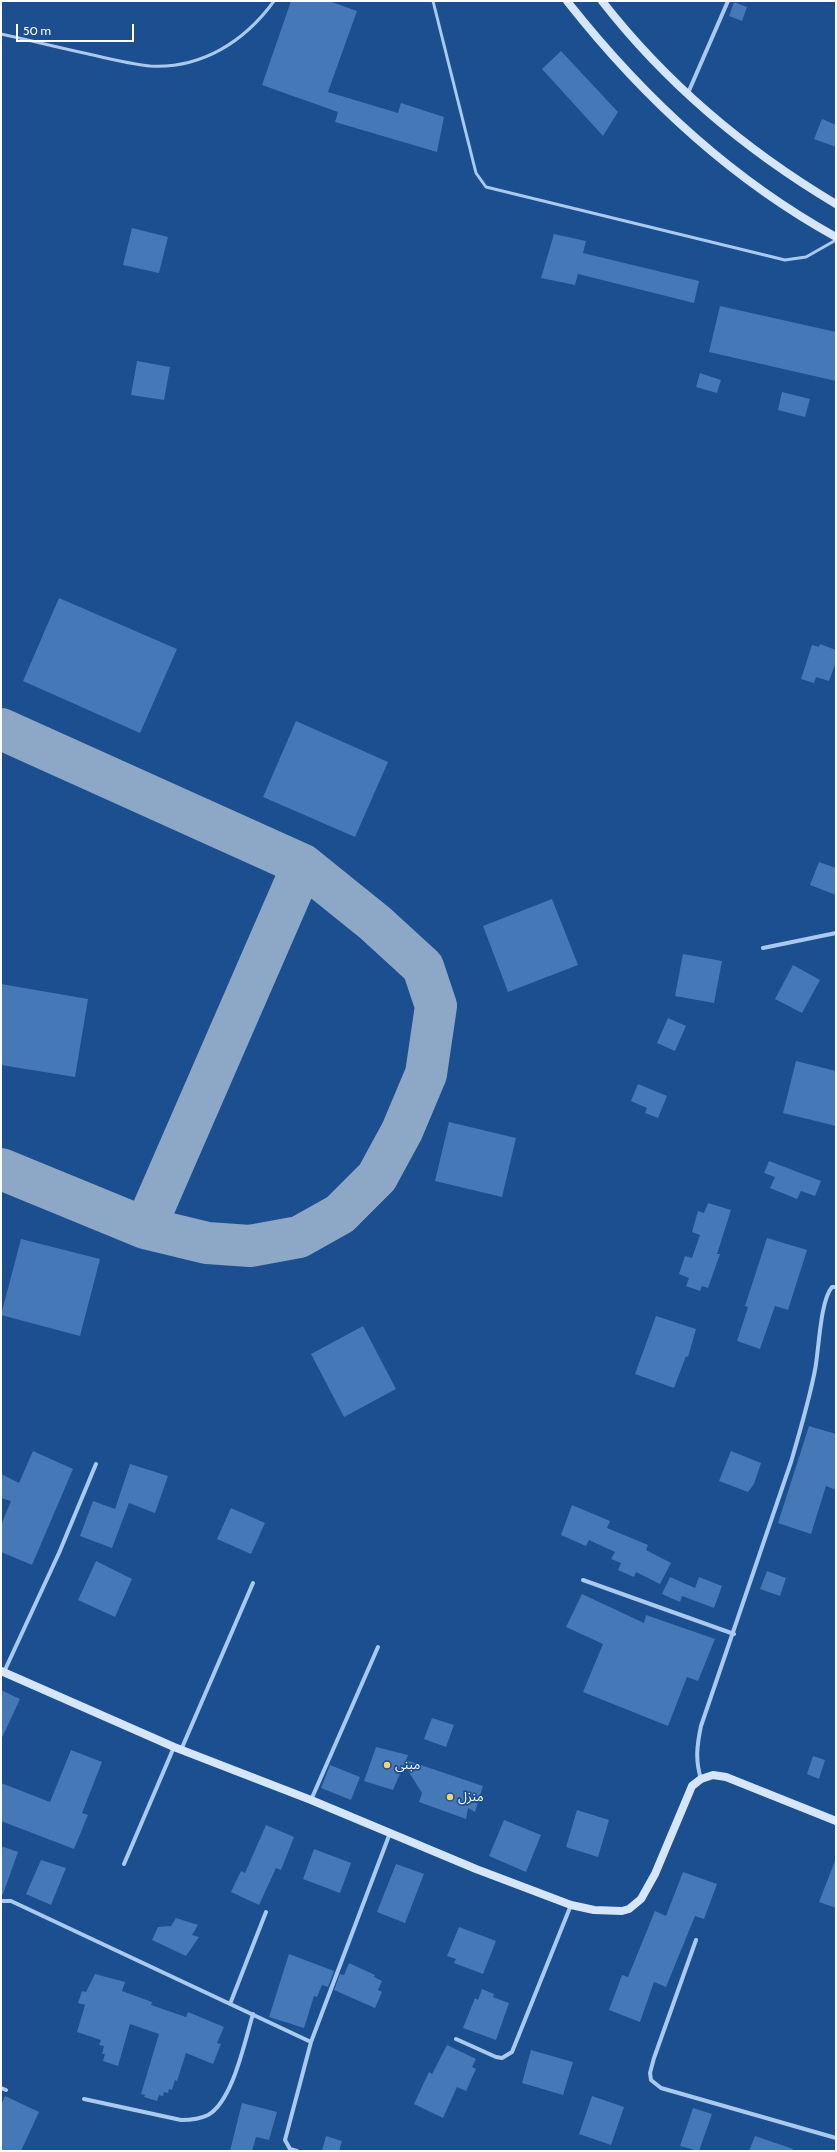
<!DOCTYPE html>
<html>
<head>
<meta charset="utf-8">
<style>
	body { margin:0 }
	#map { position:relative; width:837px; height:2152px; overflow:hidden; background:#1b4f8f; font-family:Cabin,sans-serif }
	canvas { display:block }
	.frame { position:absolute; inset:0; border:2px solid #fff; pointer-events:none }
	.scale { position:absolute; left:16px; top:24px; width:118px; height:18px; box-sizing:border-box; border:2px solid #fff; border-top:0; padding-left:5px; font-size:12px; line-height:14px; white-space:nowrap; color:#fff; -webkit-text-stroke:3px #1b4f8f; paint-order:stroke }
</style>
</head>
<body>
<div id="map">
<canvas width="837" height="2152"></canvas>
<div class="frame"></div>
<div class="scale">50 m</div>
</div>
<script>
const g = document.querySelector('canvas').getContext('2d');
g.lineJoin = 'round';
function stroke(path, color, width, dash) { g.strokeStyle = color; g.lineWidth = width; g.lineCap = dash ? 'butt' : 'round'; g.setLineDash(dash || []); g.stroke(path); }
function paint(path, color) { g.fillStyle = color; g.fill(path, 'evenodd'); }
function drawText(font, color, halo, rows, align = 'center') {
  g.font = font + ' Cabin,"Noto Sans Arabic",sans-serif'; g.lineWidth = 3.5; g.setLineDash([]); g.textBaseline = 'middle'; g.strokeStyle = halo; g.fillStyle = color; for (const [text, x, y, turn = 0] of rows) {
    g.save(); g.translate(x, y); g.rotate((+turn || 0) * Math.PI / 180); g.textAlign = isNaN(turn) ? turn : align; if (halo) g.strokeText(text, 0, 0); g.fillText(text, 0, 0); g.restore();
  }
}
stroke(new Path2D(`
	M1 729 303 865 375 923 423 967 436 1006 426 1074 402 1131 377 1177 340 1214 299 1237 250 1246 207 1243 145 1228 1 1169
	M145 1228 303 865`), '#8da7c7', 42);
paint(new Path2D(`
	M291 1H329L357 11 328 92 398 113 401 103 444 117 437 152 335 122 338 112 262 85Z
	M734 2 747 7 742 21 729 16Z
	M561 51 618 112 603 136 542 69Z
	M822 119 836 125V147L814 139Z
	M132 228 168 237 159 273 123 265Z
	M554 234 586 241 583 253 699 281 694 303 578 274 575 285 541 278Z
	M720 306 836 332V381L709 352Z
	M137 361 170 367 164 400 131 395Z
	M700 373 721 380 717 393 696 387Z
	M782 392 810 399 805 417 778 410Z
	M59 598 177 649 140 733 23 681Z
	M820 644 836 650V662L829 681 816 677 814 683 801 679 812 645 819 647Z
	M296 721 388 762 355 837 263 797Z
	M819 862 836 868V895L810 885Z
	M552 899 578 965 508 992 483 926Z
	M683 954 722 961 714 1003 675 996Z
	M793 965 820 980 802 1013 775 999Z
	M1 984 88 999 75 1077 1 1065Z
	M668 1018 686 1026 675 1051 657 1043Z
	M796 1061 836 1071V1126L783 1113Z
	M638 1084 667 1096 658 1118 645 1113 647 1108 631 1101Z
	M449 1122 516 1138 502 1197 435 1181Z
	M769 1161 821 1181 815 1196 801 1191 797 1199 770 1188 775 1177 764 1173Z
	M708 1203 731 1210 717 1254H720L708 1288 702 1286 700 1291 686 1286 689 1278 679 1274 685 1256 692 1258 700 1235 692 1232 698 1211 704 1213Z
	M767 1238 807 1250 788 1310 775 1306 760 1349 737 1341 748 1307 745 1306Z
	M21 1239 100 1259 80 1336 1 1315Z
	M656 1316 696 1329 688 1357 686 1356 674 1388 635 1374Z
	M363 1326 396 1389 344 1417 311 1354Z
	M809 1426 836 1434V1490L826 1486 811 1534 778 1523Z
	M33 1451 73 1469 32 1565 1 1552V1525L11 1501 1 1498V1474L19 1483Z
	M731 1451 761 1463 754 1484 748 1492 719 1481Z
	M130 1464 168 1476 155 1513 129 1503 112 1548 80 1536 93 1501 115 1509Z
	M572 1505 610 1521 607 1528 648 1545 646 1550 671 1563 660 1584 636 1572 634 1577 618 1570 621 1563 611 1559 615 1552 589 1540 586 1546 561 1535Z
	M231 1508 265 1523 251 1554 217 1539Z
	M96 1561 132 1579 115 1617 78 1600Z
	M767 1571 786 1578 780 1596 760 1589Z
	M670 1577 695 1588 699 1577 722 1586 714 1608 682 1596 680 1602 662 1594Z
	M582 1594 644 1623 646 1615 715 1639 698 1681 687 1677 668 1726 583 1692 603 1644 566 1627Z
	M1 1690 20 1699 1 1740Z
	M432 1718 454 1725 446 1747 424 1739Z
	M376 1747 408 1755 406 1760 483 1786 475 1812 468 1808 466 1819 419 1802 422 1793 404 1764 393 1790 364 1781Z
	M71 1750 102 1762 82 1813 88 1815 74 1849 1 1821V1783L50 1802Z
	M813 1756 825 1760 819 1779 807 1774Z
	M330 1765 360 1777 351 1800 321 1788Z
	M577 1810 609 1820 598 1857 566 1847Z
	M504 1820 541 1835 526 1872 489 1856Z
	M266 1825 294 1837 281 1870 276 1868 259 1905 231 1892 241 1871 245 1873Z
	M1 1846 18 1852 3 1894H1Z
	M314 1849 351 1863 340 1893 303 1879Z
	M41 1860 66 1868 51 1905 26 1894Z
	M835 1861H836V1908L819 1902Z
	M396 1864 424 1874 405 1923 377 1912Z
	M683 1872 717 1884 704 1919 695 1916 666 1987 654 1982 640 2022 609 2010 622 1975 628 1977 655 1911 666 1916Z
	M176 1918 198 1925 192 1935 199 1937 186 1956 152 1940 158 1927 171 1926Z
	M459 1927 496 1941 483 1974 454 1963 456 1959 447 1956Z
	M289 1954 334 1971 328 1987 322 1985 317 1997 314 1996 304 2028 269 2017Z
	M349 1963 375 1975 374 1977 382 1981 378 1990 382 1992 375 2008 334 1990 340 1974 344 1975Z
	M95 1974 125 1982 122 1991 152 2002 151 2005 186 2017 188 2012 224 2027 217 2043 221 2044 213 2064 186 2053 177 2081 175 2080 172 2090 169 2089 168 2093 164 2092 163 2096 159 2095 157 2101 144 2097 145 2095 141 2094 159 2034 130 2024 118 2066 103 2061 105 2054H102L104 2046 99 2045 101 2040 77 2032 85 2005 78 2003 82 1991 86 1992Z
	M482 1989 494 1994 493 1997 509 2003 496 2040 463 2028 475 1998 478 2000Z
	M447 2045 476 2059 472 2067 476 2069 466 2091 457 2087 443 2118 414 2104 429 2072 432 2074Z
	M531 2050 573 2062 563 2095 522 2083Z
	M5 2096 39 2112 21 2151H1V2105Z
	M592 2096 624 2107 611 2145 579 2134Z
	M242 2103 277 2112 269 2140 256 2137 252 2151H230Z
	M693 2108 712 2114 699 2151 680 2146Z
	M326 2136 342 2141 339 2151H322Z
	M755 2136 793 2149 792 2151H749Z`), '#4478b7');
stroke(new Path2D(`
	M433 1 476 173 486 187 785 260 806 257 836 240
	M1 34C29 40 56 47 84 53 106 58 128 64 150 66 202 69 245 41 274 1`), '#a9c9ee', 3);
stroke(new Path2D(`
	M688 93 728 1
	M763 948 836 933
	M583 1580 734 1634
	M4 1672 59 1553 96 1464
	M181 1750 253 1583
	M701 1779C695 1760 697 1745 701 1726L791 1462C800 1431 809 1401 815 1370 819 1350 820 1301 832 1287H836
	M311 1800 378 1647
	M124 1864 174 1747
	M1 1901H11L311 2042 390 1833
	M696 1940 654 2058 650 2073 651 2080 661 2088 836 2138
	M230 2004 266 1912
	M456 2039 496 2057 502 2058 512 2052 571 1905
	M1 2088 6 2090
	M84 2099 181 2120C191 2120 200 2119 208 2115 233 2101 245 2040 253 2014
	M297 2151 290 2149 285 2140 311 2042`), '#a9c9ee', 4);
stroke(new Path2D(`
	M567 1C641 95 731 179 836 237
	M602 1C666 83 747 151 836 204
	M1 1671 174 1747 311 1800 476 1869 571 1905 594 1910 622 1911 629 1909 641 1899 655 1874 692 1786 701 1779 713 1775 726 1777 836 1821`), '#d6e6fa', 8);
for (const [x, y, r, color] of [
	[387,1765,4,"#ffd166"],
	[450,1797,4,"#ffd166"]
]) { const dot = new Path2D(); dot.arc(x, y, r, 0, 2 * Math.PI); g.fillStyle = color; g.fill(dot); stroke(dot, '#1b4f8f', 1.5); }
drawText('13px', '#fff', '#1b4f8f', [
	["مبنى",395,1765],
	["منزل",458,1797]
], 'left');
</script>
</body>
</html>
